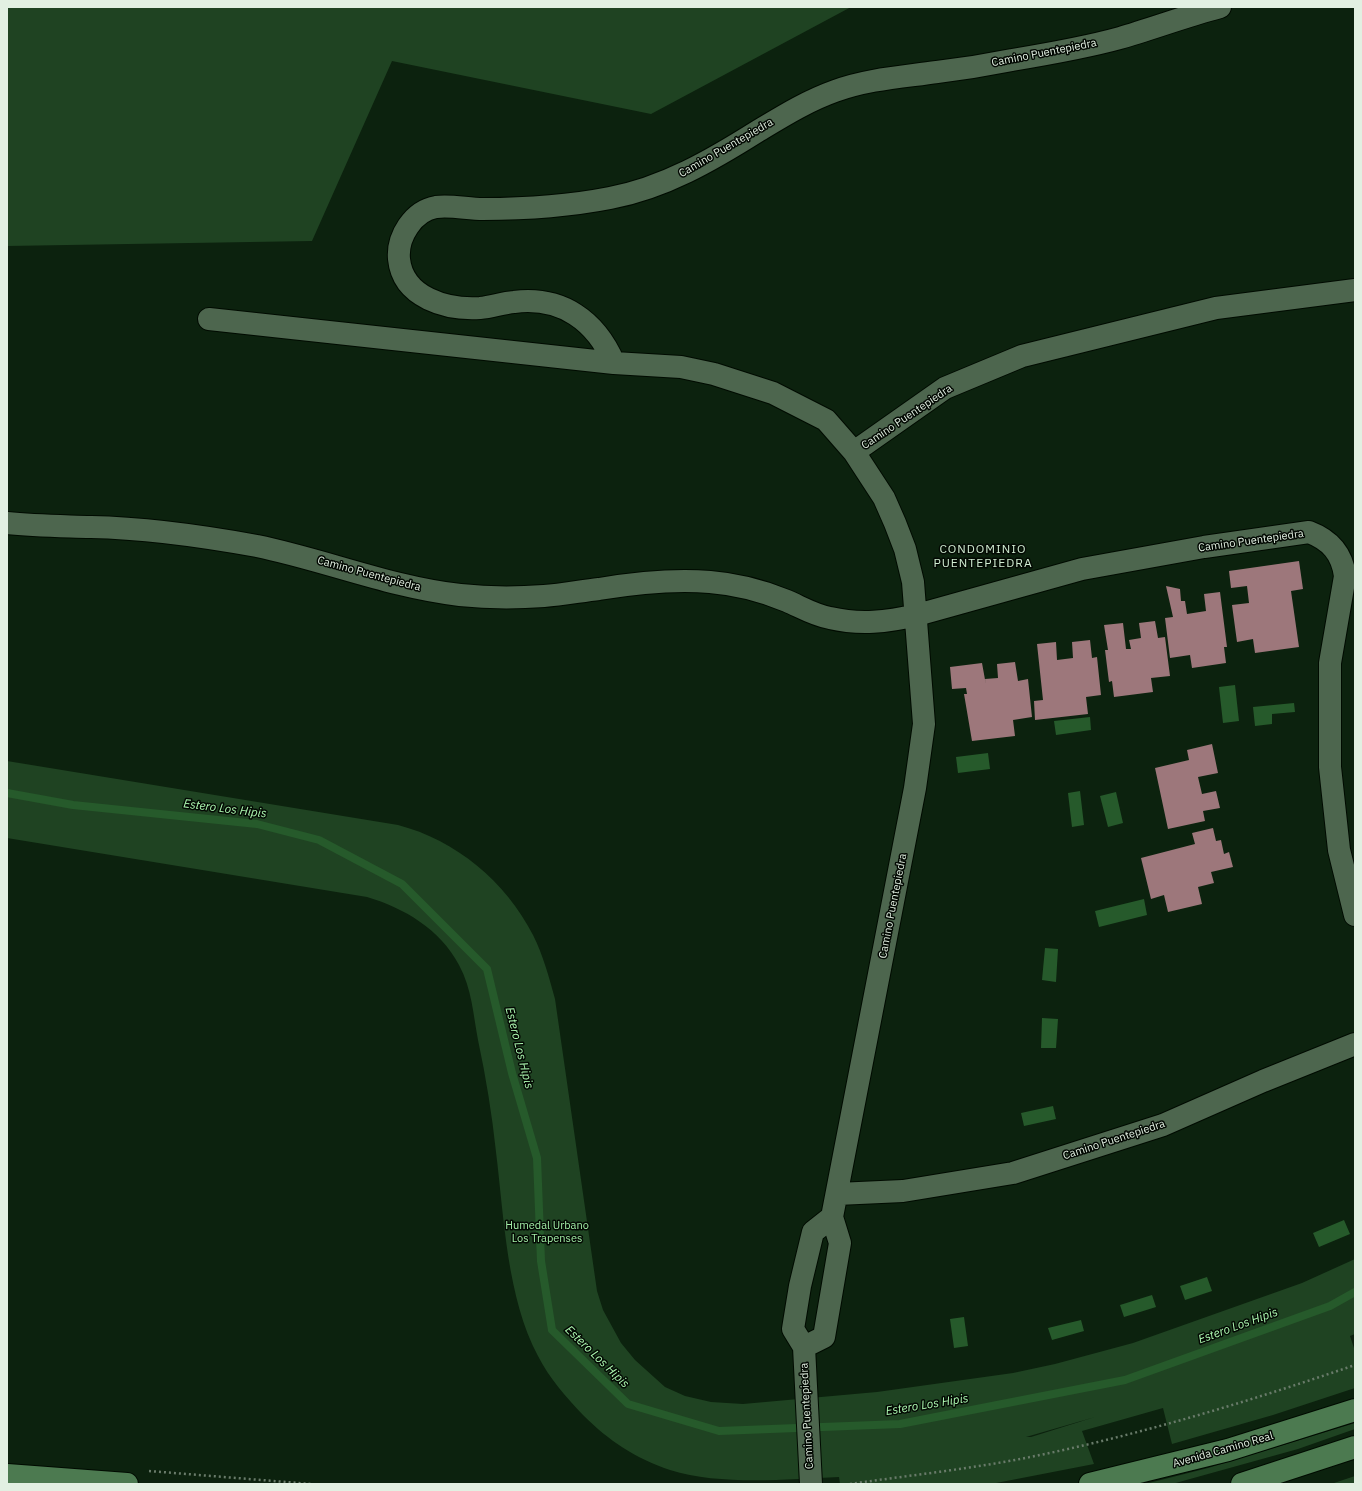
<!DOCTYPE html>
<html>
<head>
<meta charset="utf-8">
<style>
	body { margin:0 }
	#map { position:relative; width:1362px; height:1491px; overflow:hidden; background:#0c220e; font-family:"IBM Plex Sans",sans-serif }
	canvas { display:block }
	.frame { position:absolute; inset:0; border:8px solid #e2f0e2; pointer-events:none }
</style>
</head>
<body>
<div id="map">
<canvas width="1362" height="1491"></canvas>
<div class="frame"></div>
</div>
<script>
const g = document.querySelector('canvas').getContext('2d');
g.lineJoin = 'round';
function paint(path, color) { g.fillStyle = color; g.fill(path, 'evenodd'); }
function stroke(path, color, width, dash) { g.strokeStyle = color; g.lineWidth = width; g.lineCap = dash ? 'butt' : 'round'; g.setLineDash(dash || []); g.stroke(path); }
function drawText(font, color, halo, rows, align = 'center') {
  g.font = font + ' "IBM Plex Sans",sans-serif'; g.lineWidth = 3; g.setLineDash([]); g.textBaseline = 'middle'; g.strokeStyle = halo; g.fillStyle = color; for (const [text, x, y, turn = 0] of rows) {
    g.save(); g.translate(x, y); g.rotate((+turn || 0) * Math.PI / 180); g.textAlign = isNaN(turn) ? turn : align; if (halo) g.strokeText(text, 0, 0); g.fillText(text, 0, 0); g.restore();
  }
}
paint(new Path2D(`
	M7 7H851L651 114 392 61 312 241 7 246Z
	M7 761 398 825C456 840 506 882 533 935 543 955 549 977 555 999L597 1291 603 1310 621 1343 635 1360 665 1387 685 1396 711 1402 743 1404 877 1392 1013 1373 1055 1364 1133 1343 1302 1283 1355 1259V1334L1350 1336 1355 1351V1388L1273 1415 1172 1444 1163 1408 1082 1431 1094 1464 991 1484H840L839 1477C787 1479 721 1486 670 1470 635 1458 609 1441 583 1415 566 1397 549 1378 538 1356 507 1298 504 1217 496 1152 492 1115 486 1077 478 1040 473 1014 472 989 459 965 440 929 404 908 367 897L7 838ZM1095 1417 1031 1437H1026Z
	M1355 1423V1429L1298 1449 1172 1484H1145L1208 1468Z
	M1355 1476V1484H1331Z`), '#1f4322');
paint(new Path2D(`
	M1235 685 1239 721 1223 723 1219 687Z
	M1294 703 1295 712 1272 714V724L1255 726 1253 707Z
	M1090 717 1091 730 1056 735 1054 721Z
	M988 753 990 769 958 773 956 757Z
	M1080 791 1084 825 1072 827 1068 793Z
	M1116 792 1123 823 1108 827 1100 796Z
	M1144 899 1147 915 1099 927 1095 911Z
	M1045 948 1058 949 1056 982 1042 980Z
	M1042 1018 1058 1019 1056 1048H1041Z
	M1053 1106 1056 1119 1024 1126 1021 1113Z
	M1344 1220 1350 1234 1319 1247 1313 1233Z
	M1207 1277 1212 1291 1185 1300 1180 1286Z
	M1152 1295 1156 1307 1124 1317 1120 1305Z
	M964 1317 968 1346 954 1348 950 1319Z
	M1081 1320 1084 1331 1052 1340 1048 1328Z`), '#265a2b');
stroke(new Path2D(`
	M7 793 73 805 257 824 319 840 402 884 487 969 512 1073 537 1158 541 1261 552 1330 628 1404 719 1431 900 1424 1125 1380 1330 1306 1355 1292`), '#265a2b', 8);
paint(new Path2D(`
	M1299 561 1303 589 1291 591 1299 647 1255 653 1253 639 1237 642 1232 605 1249 603 1247 586 1231 588 1229 571Z
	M1166 586 1180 589 1181 601H1185L1187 614 1206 611 1204 594 1220 592 1227 647H1224L1226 663 1192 668 1190 655 1170 658 1165 618 1173 617Z
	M1155 621 1158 638 1165 637 1170 676 1151 678 1153 692 1114 697 1112 681 1109 682 1105 650H1108L1104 625 1123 623 1126 649H1131L1129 640 1141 638 1139 623Z
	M1090 640 1092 658 1097 657 1101 695 1086 697 1088 714 1035 720 1034 701 1043 700 1037 644 1056 642 1057 660 1073 658 1072 642Z
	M1015 662 1018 681 1028 679 1032 717 1013 720 1015 736 972 741 964 694H967L966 688 952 689 950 667 982 663 986 685 985 679 998 678 997 664Z
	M1212 744 1218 773 1198 777 1202 794 1216 791 1220 808 1203 811 1205 821 1168 829 1155 768 1189 760 1187 750Z
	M1213 828 1216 841 1221 840 1224 854 1229 852 1233 867 1211 872 1214 883 1198 887 1202 904 1168 912 1164 895 1151 899 1141 858 1195 844 1192 833Z`), '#9d777b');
const street = new Path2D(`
	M209 319 614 363 681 367 714 374 773 393 826 420 854 452 884 498 895 523 905 549 913 582 924 724 915 788 832 1217 840 1243 824 1337 804 1347
	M614 363C596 321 562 296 514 302 502 303 492 307 480 308 447 310 403 298 399 259 397 237 413 211 436 207 451 205 468 209 483 209 525 209 569 206 610 198 664 188 712 160 758 131 783 116 807 101 835 91 868 79 902 77 937 72 962 69 987 65 1012 60 1048 54 1084 48 1120 38 1154 28 1186 16 1220 7
	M854 452 945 388 1022 356 1216 308 1355 290
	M7 523C35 526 62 526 91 527 146 528 202 536 257 546 325 560 390 587 460 595 488 598 516 598 544 596 562 595 581 591 599 589 635 583 674 579 710 582 736 584 763 591 787 601 801 607 814 615 830 618 860 625 887 622 917 615L1082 569 1204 547 1309 532C1330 540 1342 553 1345 576L1330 663V767L1339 850 1355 915
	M837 1194 903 1191 1013 1173 1163 1125 1263 1081 1355 1044
	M811 1484 804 1347 793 1329 800 1286 813 1232 832 1217`);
const secondary = new Path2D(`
	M7 1475 127 1484
	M1090 1484 1228 1450 1355 1410
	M1242 1484 1355 1447`);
stroke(street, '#000b00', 24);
stroke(secondary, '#000b00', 24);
stroke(new Path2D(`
	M149 1471 311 1484
	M850 1484C905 1476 960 1470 1015 1460 1130 1438 1244 1403 1355 1365`), '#697b6a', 2.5, [2, 3]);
stroke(street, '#4d664e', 22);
stroke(secondary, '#4c7a50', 22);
drawText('11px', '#e2f0e2', '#030903', [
	["Camino Puentepiedra",1044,53,-11],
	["Camino Puentepiedra",726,148,-30],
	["Camino Puentepiedra",907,417,-34],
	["Camino Puentepiedra",1251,541,-8],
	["Camino Puentepiedra",369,574,15],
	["Camino Puentepiedra",893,906,-79],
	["Camino Puentepiedra",1114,1140,-18],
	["Camino Puentepiedra",807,1416,-93],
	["Avenida Camino Real",1223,1450,-16]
]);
drawText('11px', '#a3eea7', '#030903', [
	["Humedal Urbano",547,1226],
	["Los Trapenses",547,1239]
]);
g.letterSpacing = '1px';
drawText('12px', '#d0edd1', '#030903', [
	["CONDOMINIO",983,550],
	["PUENTEPIEDRA",983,564]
]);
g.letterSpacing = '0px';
drawText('italic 12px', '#aefab2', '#030903', [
	["Estero Los Hipis",225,809,7],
	["Estero Los Hipis",519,1048,76],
	["Estero Los Hipis",1238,1326,-20],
	["Estero Los Hipis",597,1357,44],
	["Estero Los Hipis",927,1405,-9]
]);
</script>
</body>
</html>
